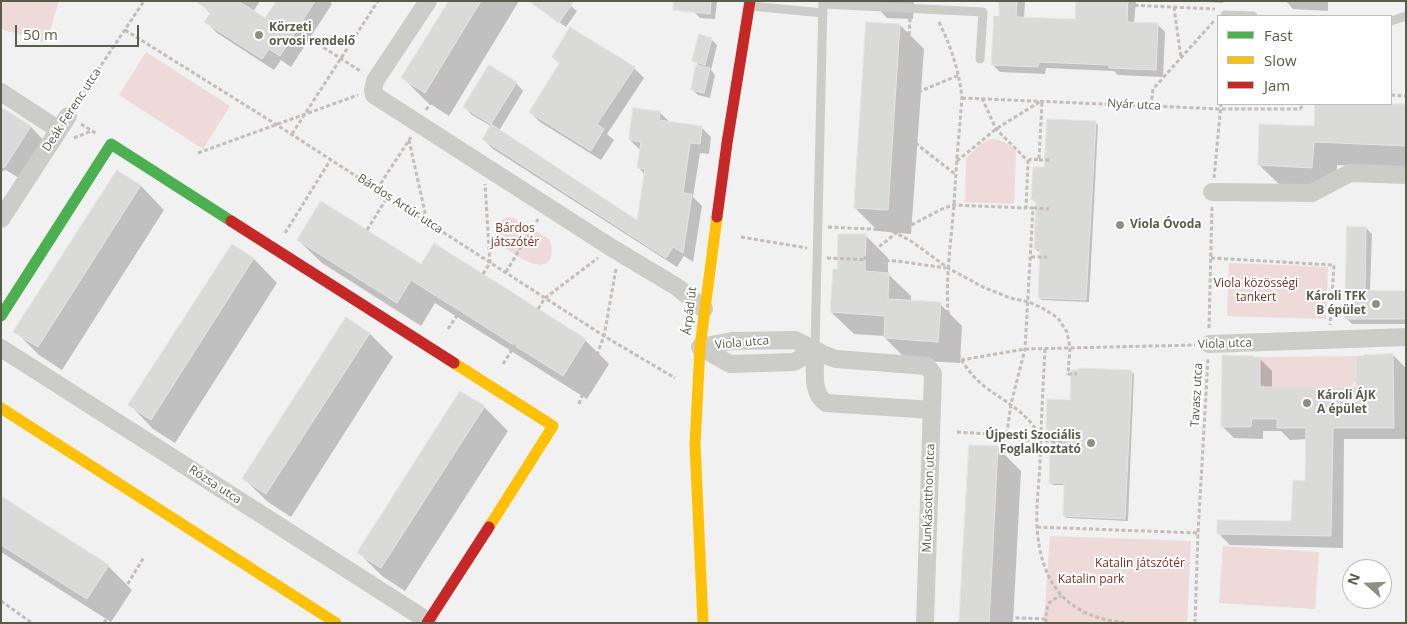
<!DOCTYPE html>
<html>
<head>
<meta charset="utf-8">
<style>
	body { margin:0 }
	#map { position:relative; width:1407px; height:624px; overflow:hidden; background:#f1f1f1; font-family:"Open Sans",sans-serif }
	canvas { display:block }
	.frame { position:absolute; inset:0; border:2px solid #585c4a; pointer-events:none }
	.legend { position:absolute; left:1217px; top:15px; width:175px; height:90px; box-sizing:border-box; background:#fff; border:1px solid #bcbeb7; margin:0; padding:6px 9px; list-style:none; font-size:15px; color:#585c4a }
	.legend li { display:flex; align-items:center; gap:10px; height:25px }
	.legend b { width:25px; border:1px solid #bcbeb7 }
	.north { position:absolute; left:1342px; top:559px; width:50px; height:50px; box-sizing:border-box; background:#fff; border:1px solid #bcbeb7; border-radius:50%; rotate:290deg; font-size:14px; font-weight:700; line-height:20px; text-align:center; color:#585c4a }
	.north::after { content:''; display:block; margin:auto; width:18px; height:22px; background:#8e9084; clip-path:polygon(50% 0,100% 100%,50% 72%,0 100%) }
	.scale { position:absolute; left:15px; top:25px; width:124px; height:22px; box-sizing:border-box; border:2px solid #585c4a; border-top:0; padding-left:6px; font-size:15px; line-height:18px; white-space:nowrap; color:#585c4a; -webkit-text-stroke:4px #fff; paint-order:stroke }
</style>
</head>
<body>
<div id="map">
<canvas width="1407" height="624"></canvas>
<div class="frame"></div>
<ul class="legend">
<li><b style="height:6px;background:#4caf50"></b>Fast</li>
<li><b style="height:6px;background:#ffc107"></b>Slow</li>
<li><b style="height:6px;background:#c62828"></b>Jam</li>
</ul>
<div class="north">N</div>
<div class="scale">50 m</div>
</div>
<script>
const g = document.querySelector('canvas').getContext('2d');
g.lineJoin = 'round';
function paint(path, color) { g.fillStyle = color; g.fill(path, 'evenodd'); }
function stroke(path, color, width, dash) { g.strokeStyle = color; g.lineWidth = width; g.lineCap = dash ? 'butt' : 'round'; g.setLineDash(dash || []); g.stroke(path); }
function drawText(font, color, halo, rows, align = 'center') {
  g.font = font + ' "Open Sans",sans-serif'; g.lineWidth = 4; g.setLineDash([]); g.textBaseline = 'middle'; g.strokeStyle = halo; g.fillStyle = color; for (const [text, x, y, turn = 0] of rows) {
    g.save(); g.translate(x, y); g.rotate((+turn || 0) * Math.PI / 180); g.textAlign = isNaN(turn) ? turn : align; if (halo) g.strokeText(text, 0, 0); g.fillText(text, 0, 0); g.restore();
  }
}
paint(new Path2D(`
	M1 1H59L46 43 1 29Z
	M146 52 230 106 203 149 119 95Z
	M991 139C1002 139 1009 144 1016 152L1014 204 965 202 966 158 982 143Z
	M509 217 514 218 549 239C552 245 553 253 550 259 540 276 510 250 499 244 492 233 496 220 509 217Z
	M1229 263 1328 267 1326 319 1227 316Z
	M1356 356V381L1353 384 1352 387H1265L1263 384 1260 383V357Z
	M1050 536 1191 541 1187 623H1044Z
	M1223 546 1319 552 1315 609 1219 603Z`), '#eedad8');
paint(new Path2D(`
	M205 1H260L253 12 265 20 277 1H329L332 4 291 67 281 60 274 70 217 33 206 22 211 14 202 5Z
	M450 1H519L449 116 426 101 403 78Z
	M565 1 577 11 566 27 546 13 540 8Z
	M695 1H717L715 19 700 18 694 12Z
	M871 1H914L913 19 887 18Z
	M1000 1H1025L1024 18 1076 20 1077 1H1136L1134 23 1157 24 1165 32 1163 77 1118 75 1114 71 1046 68 1045 74 1000 72 993 65 1000 17Z
	M1191 1H1223V3Z
	M1286 1H1328V11L1293 9Z
	M900 25 924 49 911 234 878 231 855 208Z
	M711 39 717 45 711 70 715 75 710 98 698 95 692 89 698 64 693 60Z
	M553 57 634 68 644 78 607 134 614 140 601 160 540 122 530 112 560 64Z
	M516 83 523 91 499 131 638 222 645 175 639 168 641 151 630 140 659 112 670 122 701 127 711 137 709 154 700 153 693 197 702 206 693 262 684 256 677 267 493 149 483 139 491 126 472 115 464 107Z
	M1316 104 1406 106V168L1337 165 1336 191 1283 188 1259 165 1315 128Z
	M1 109 31 127 54 151 32 186 1 167Z
	M1095 122 1098 125 1089 302 1042 300 1039 298 1042 251H1038L1035 249 1038 202H1035L1033 199 1045 169Z
	M118 172 141 186 164 210 62 370 39 355 15 331Z
	M1366 228 1372 234 1370 291 1406 292V324H1352L1346 318Z
	M866 236 888 258V274L911 296V302L940 304 962 326 960 363 907 360 885 338V336L854 334 831 312 838 271Z
	M298 240 422 266 585 340 609 364 587 399 435 303 421 326 322 263Z
	M232 245 254 259 277 283 175 443 153 429 130 405Z
	M370 334 393 357 291 517 268 502 244 479Z
	M1393 355 1405 367 1406 439H1344L1343 548 1230 545 1218 533 1293 523 1306 482 1307 439 1290 440 1281 431H1263V439L1234 438 1222 426 1260 359 1272 371V388H1358Z
	M1131 371 1134 374 1128 521 1067 518 1064 516 1065 485H1053L1050 482 1052 435H1050L1047 432Z
	M484 407 508 431 405 591 382 576 358 552Z
	M997 447 1021 471 1013 623H961Z
	M1 498 108 566 132 590 111 622 1 552Z`), '#0003');
const building = new Path2D(`
	M195 1H238L265 18 276 1H315L280 56 269 49 262 59 204 22 211 12Z
	M449 1H481L425 93 401 78Z
	M529 1H574L559 23Z
	M674 1H711L710 14 673 10Z
	M999 1H1017L1016 17 1075 19 1076 1H1128L1127 22 1158 23 1156 70 1109 68V65L1039 62 1038 67 991 65 994 16H999Z
	M866 22 900 24 888 210 854 208Z
	M570 27 635 67 597 124 604 129 591 151 529 112 560 62 552 57Z
	M699 34 712 38 705 65 692 61Z
	M489 65 517 82 491 124 463 107Z
	M696 65 710 68 704 93 691 90Z
	M1315 104H1406V146L1314 142 1312 168 1258 165 1259 124 1314 126Z
	M1 107 31 126 1 173Z
	M633 108 660 111 659 120 702 126 700 144 690 143 683 193 692 194 683 253 673 247 666 258 482 139 491 124 637 220 645 169 637 168 641 142 629 140Z
	M1047 119 1096 121 1086 300 1038 298 1040 249H1034L1036 200H1031L1033 167H1044Z
	M117 170 141 185 38 347 13 332Z
	M321 201 421 264 434 243 586 339 563 376 411 280 397 303 297 240Z
	M1347 226 1366 227 1365 290 1406 291V319H1345Z
	M838 234H866L865 271 889 273 888 299 941 302 938 342 884 338 885 316 830 312 833 269H837Z
	M232 244 254 258 151 420 128 405Z
	M346 317 370 333 266 494 242 479Z
	M1393 354 1394 428H1333L1331 536 1217 534V520L1291 521 1293 480 1305 481 1306 428H1277V419H1252L1251 427H1221L1222 355 1253 356V357H1260V387H1356V356H1364V355Z
	M1079 368 1132 370 1125 519 1063 516 1064 483H1049L1051 433 1046 432 1047 399 1070 400 1071 370H1078Z
	M460 391 485 406 381 568 357 553Z
	M969 445 998 446 989 623H959Z
	M1 496 109 565 87 599 1 545Z`);
paint(building, '#dadad9');
stroke(building, '#e3e4e3', 1);
stroke(new Path2D(`
	M1128 5 1215 9
	M1174 7 1181 58
	M939 22C951 47 959 70 962 98 959 133 956 168 954 204 951 249 937 322 962 361 968 370 975 379 984 386 1001 399 1019 408 1032 424 1036 429 1038 435 1041 441
	M125 30 277 125 604 336 675 378
	M296 30 362 72
	M1391 95 1406 96
	M906 97 959 75
	M962 98 1221 109H1300L1304 104
	M982 98 996 129 1028 161 1026 208H1033L1025 349 1011 404 1006 439 996 623
	M76 103 144 1
	M1151 106 1153 89 1214 21
	M426 110 494 1
	M81 124 97 134
	M292 134 378 1
	M905 135 955 174
	M74 138 91 131
	M409 140 427 222
	M198 153 358 95
	M1039 160H1052
	M957 161 996 129 1041 101
	M1028 161 1031 159 1039 160 1042 102
	M1 170 15 166
	M1214 178 1221 104
	M377 189 411 137
	M1033 208 1049 209
	M828 227 890 230 911 241 948 268 983 287 1010 298 1029 302 1044 309 1058 318 1067 332 1070 348 1068 374H1077
	M890 229 904 134 910 19
	M367 230 388 196
	M285 233 331 159
	M741 237 807 248
	M1031 257H1047
	M827 258 897 261 946 268
	M1211 258 1334 265 1330 325
	M864 259 896 233 944 208 954 205 1026 208
	M506 272 538 219
	M483 274 490 263 485 184
	M538 309 545 298 598 258
	M1209 328 1212 206
	M448 329 460 311
	M1045 349C1043 387 1041 425 1040 463 1039 484 1036 506 1037 527 1041 586 1068 618 1128 623
	M961 360 1025 349 1195 345
	M503 364 515 345
	M579 404 604 336 616 269
	M957 432 1007 435
	M1006 439 1065 442
	M1037 527 1198 533
	M1 601 32 623
	M996 617 1046 619
	M104 623 144 557
	M1046 623C1046 608 1046 601 1061 596
	M1195 623 1198 533 1208 359`), '#c4bdb9', 3, [4, 2.5]);
stroke(new Path2D(`
	M823 4 983 12 980 59
	M751 6 823 13
	M1225 15 1253 16
	M1391 21 1406 16
	M815 350 823 1`), '#ccccc9', 9);
stroke(new Path2D(`
	M428 1 375 81 373 90 374 95 612 248 677 287 704 309
	M1 92 59 130
	M1212 192 1312 193 1350 173 1406 175
	M1 219 68 116
	M1209 344 1406 337
	M700 347 732 341 795 340 825 355 836 359 927 366 933 374 925 623
	M700 347 730 364 794 362 815 350
	M1 348 428 621
	M815 350C816 367 810 393 826 403L932 410`), '#ccccc9', 18);
stroke(new Path2D(`
	M1 316 111 144 231 221`), '#4caf50', 11);
stroke(new Path2D(`
	M454 363 553 426 489 527
	M1 408 336 623
	M703 623 695 444 700 347 717 217`), '#ffc107', 11);
stroke(new Path2D(`
	M717 217 727 143 750 1
	M231 221 454 363
	M427 623 489 527`), '#c62828', 11);
for (const [x, y, r, color] of [
	[259,35,5,"#8e9084"],
	[1120,225,5,"#8e9084"],
	[1376,304,5,"#8e9084"],
	[1307,403,5,"#8e9084"],
	[1091,443,5,"#8e9084"]
]) { const dot = new Path2D(); dot.arc(x, y, r, 0, 2 * Math.PI); g.fillStyle = color; g.fill(dot); stroke(dot, '#fff', 2); }
drawText('bold 12px', '#585c4a', '#fff', [
	["Körzeti",269,28],
	["orvosi rendelő",269,42],
	["Viola Óvoda",1130,225],
	["Károli TFK",1366,297,"right"],
	["B épület",1366,311,"right"],
	["Károli ÁJK",1317,396],
	["A épület",1317,410],
	["Újpesti Szociális",1081,436,"right"],
	["Foglalkoztató",1081,450,"right"]
], 'left');
drawText('12px', '#585c4a', '#fff', [
	["Nyár utca",1134,105,3],
	["Deák Ferenc utca",72,110,-57],
	["Bárdos Artúr utca",400,204,33],
	["Árpád út",690,311,-83],
	["Viola utca",742,343,-5],
	["Viola utca",1225,344,-2],
	["Tavasz utca",1197,395,-87],
	["Rózsa utca",215,485,33],
	["Munkásotthon utca",929,498,-88]
]);
drawText('12px', '#773221', '#fff', [
	["Bárdos",515,229],
	["játszótér",515,243],
	["Viola közösségi",1256,284],
	["tankert",1256,298],
	["Katalin játszótér",1140,564],
	["Katalin park",1091,580]
]);
</script>
</body>
</html>
